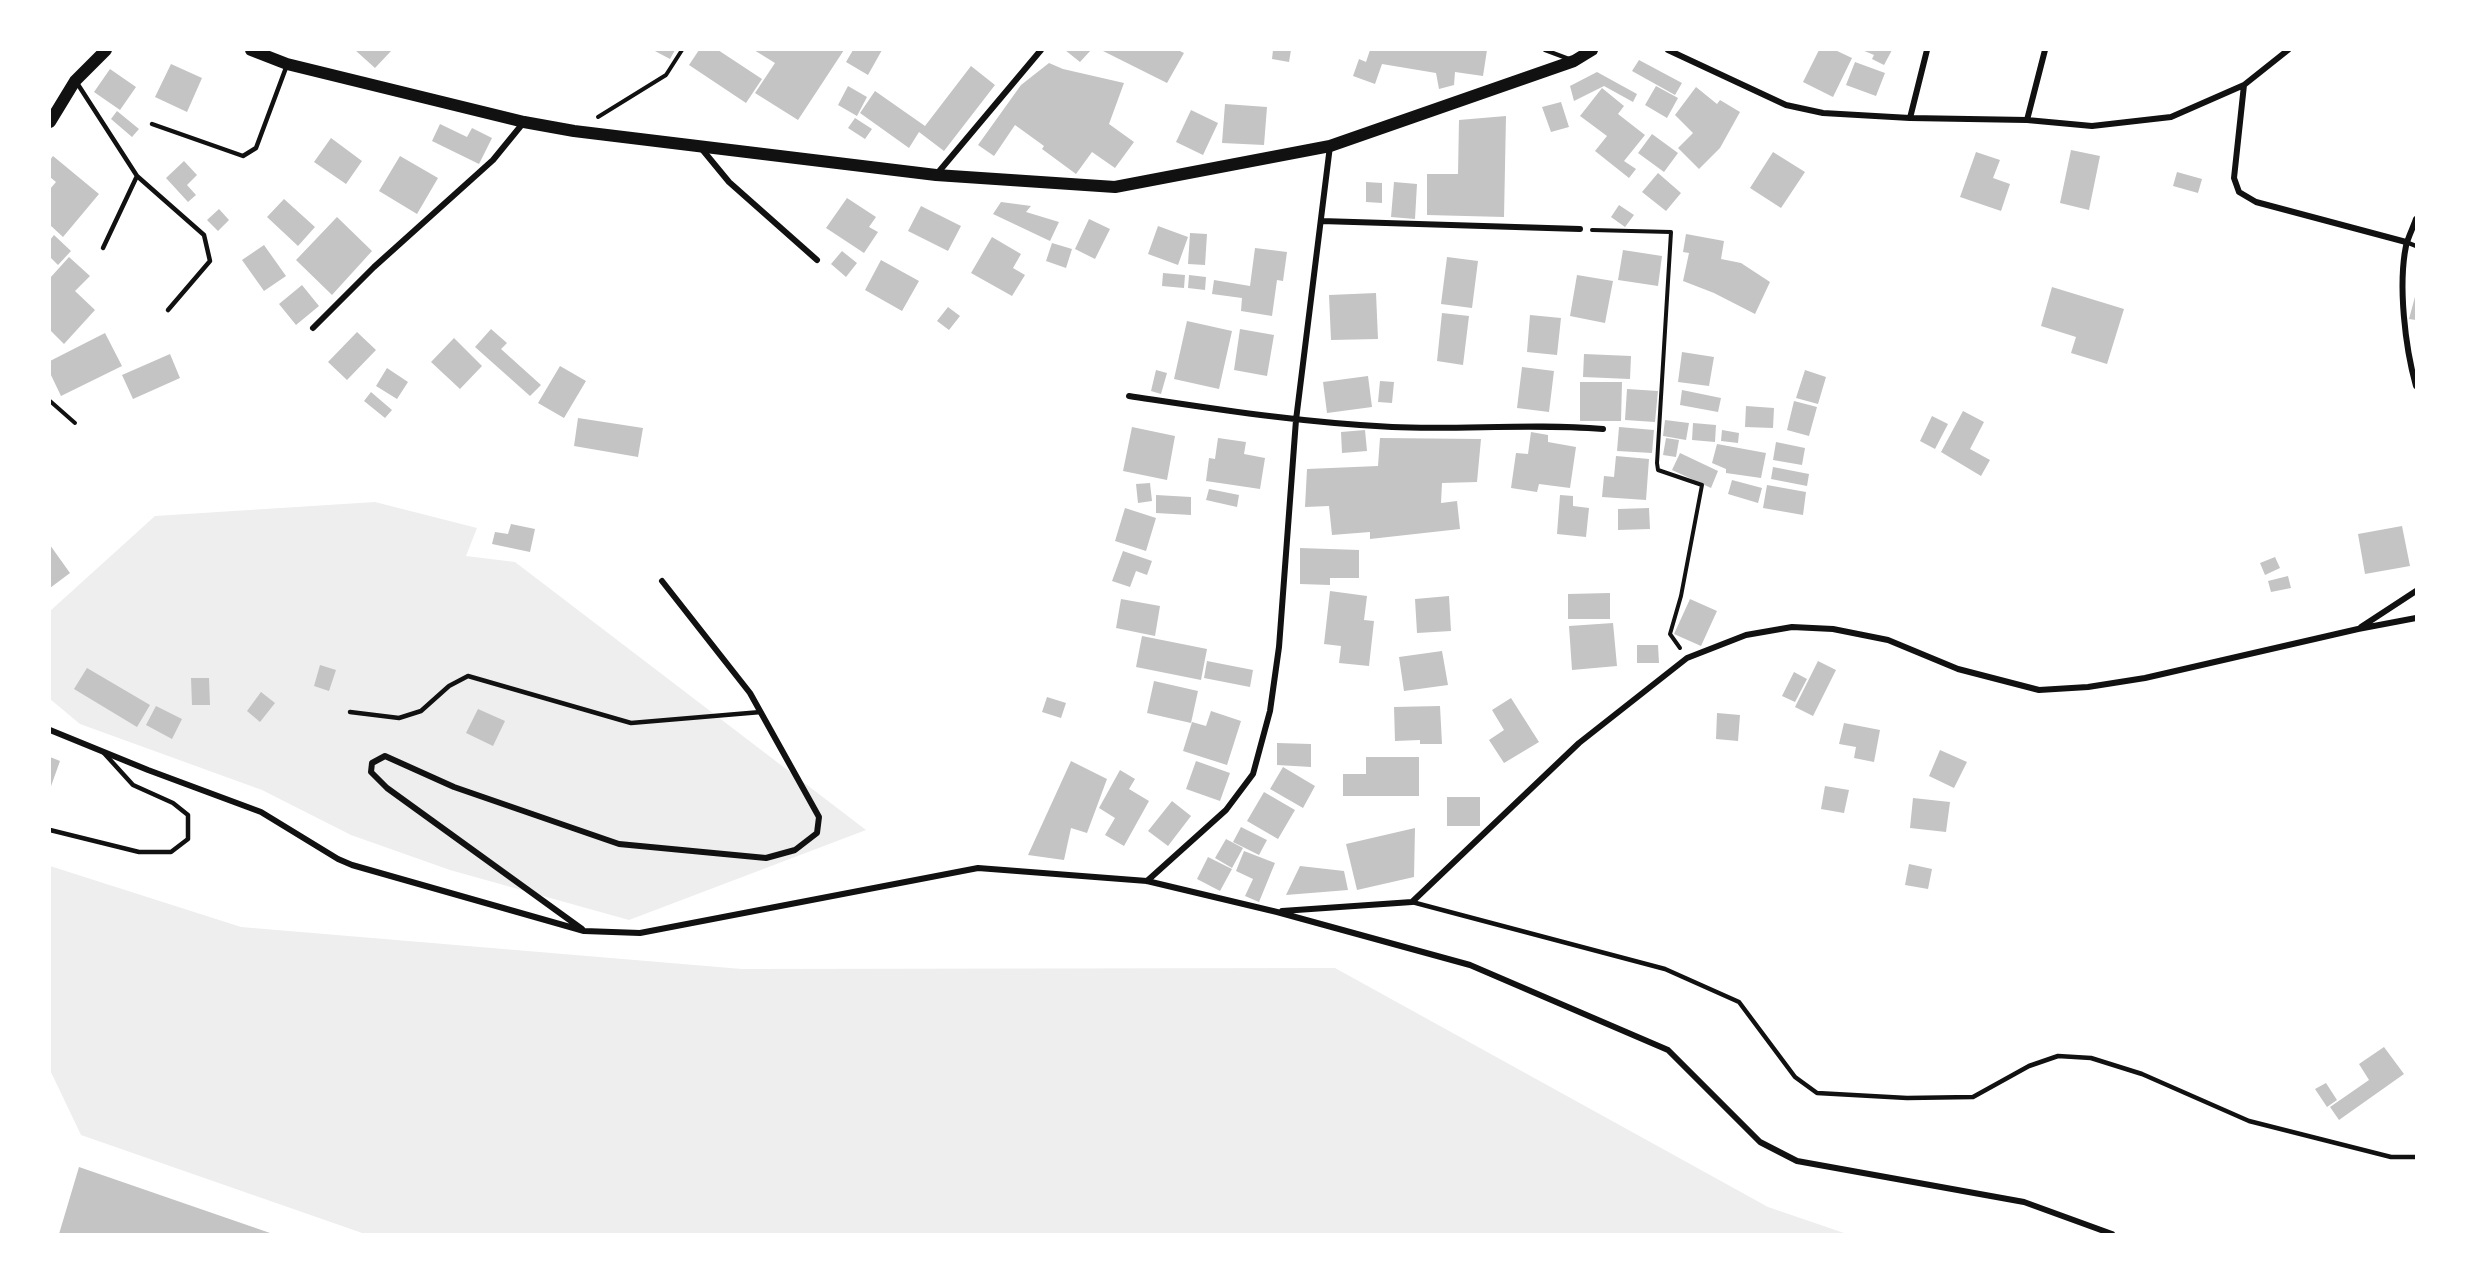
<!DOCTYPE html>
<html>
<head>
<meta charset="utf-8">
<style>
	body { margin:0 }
	#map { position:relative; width:2466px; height:1284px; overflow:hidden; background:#fff; font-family:Spectral,serif }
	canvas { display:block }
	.frame { position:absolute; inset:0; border:51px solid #fff; pointer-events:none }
</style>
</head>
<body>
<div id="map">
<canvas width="2466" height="1284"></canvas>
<div class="frame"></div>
</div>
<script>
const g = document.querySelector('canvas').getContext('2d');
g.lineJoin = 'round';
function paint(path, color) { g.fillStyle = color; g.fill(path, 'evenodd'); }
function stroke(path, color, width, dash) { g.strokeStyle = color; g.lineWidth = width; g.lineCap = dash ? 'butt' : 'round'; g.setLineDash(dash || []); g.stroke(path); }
paint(new Path2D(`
	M375 502 477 528 466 556 515 562 866 830 629 920 450 870 351 835 262 790 80 724 50 699V611L155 516Z
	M50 866 241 927 742 969 1335 968 1768 1207 1847 1234H365L81 1135 50 1070Z`), '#eee');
paint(new Path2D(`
	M355 50H392L375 68Z
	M653 50H675L670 59Z
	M699 50H718L762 79 746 103 689 65Z
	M754 50H844L798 120 755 93 775 63Z
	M853 50H882L868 75 846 62Z
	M1065 50H1091L1080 62Z
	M1101 50H1178L1184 53 1167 83Z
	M1273 50H1291L1289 62 1272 59Z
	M1370 50H1487L1483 76 1455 72 1454 85 1439 89 1436 73 1382 64 1375 84 1353 76 1359 59 1366 62Z
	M1819 50H1835L1852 58 1833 97 1803 82Z
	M1862 50H1892L1884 65 1872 59 1874 55Z
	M1639 60 1682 83 1675 95 1632 71Z
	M1855 62 1885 73 1876 96 1846 85Z
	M1049 63 1063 69 1124 83 1109 124 1134 142 1115 168 1092 152 1076 174 1042 149 1044 146 1015 125 994 156 978 145 1021 85Z
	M171 64 202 78 187 112 155 97Z
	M971 66 995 85 944 151 919 132 909 148 860 113 875 91 925 126Z
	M110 69 136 87 120 110 94 92Z
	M1597 72 1637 94 1633 102 1604 86 1574 101 1570 86Z
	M848 86 867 97 857 116 838 105Z
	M1656 86 1678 98 1667 118 1645 105Z
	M1696 87 1717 104 1720 100 1740 112 1720 148 1699 169 1678 148 1693 133 1675 115Z
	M1602 88 1624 106 1618 114 1645 135 1624 161 1636 169 1629 178 1595 151 1607 136 1580 116Z
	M1561 102 1569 127 1551 132 1542 107Z
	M1225 104 1267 107 1264 145 1222 143Z
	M1191 110 1218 123 1203 155 1176 142Z
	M117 111 139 129 132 137 111 119Z
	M1506 116 1504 217 1427 215V174H1458L1459 120Z
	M855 118 872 129 865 139 848 128Z
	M440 124 467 137 472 128 492 138 479 164 432 141Z
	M1652 134 1678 153 1664 172 1638 153Z
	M331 138 362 161 346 184 314 162Z
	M2071 150 2100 156 2089 210 2060 203Z
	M1773 152 1805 172 1781 208 1750 188Z
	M1976 152 2000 160 1993 178 2010 184 2001 211 1960 197Z
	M53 156 99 194 63 237 50 225V189L56 182 50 177V160Z
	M400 156 438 178 417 214 379 191Z
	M184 161 197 175 187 185 196 195 188 202 166 178Z
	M2177 172 2202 179 2198 193 2173 186Z
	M1658 173 1681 193 1666 211 1642 192Z
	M1366 182 1382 183V203L1366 202Z
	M1394 182 1417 184 1415 219 1391 217Z
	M847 198 876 217 869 227 878 232 864 253 826 228Z
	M284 199 315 227 298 246 267 217Z
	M1001 202 1031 206 1026 212 1059 222 1050 241 993 214Z
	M1619 205 1634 215 1625 227 1611 217Z
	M921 206 961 226 948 251 908 231Z
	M219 209 229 220 218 231 207 220Z
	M337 217 372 251 332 295 296 260Z
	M1089 219 1110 229 1095 259 1075 249Z
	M1158 226 1188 237 1178 265 1148 254Z
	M1190 233 1207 234 1205 265 1188 264Z
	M1686 234 1724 241 1721 259 1741 263 1770 282 1755 314 1714 293 1683 281 1689 253 1683 252Z
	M54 235 71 251 58 265 50 257V240Z
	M992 237 1021 254 1013 268 1025 275 1012 296 971 273Z
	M1052 243 1072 249 1066 268 1046 261Z
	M264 245 286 276 264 291 242 260Z
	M1255 248 1287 252 1283 281 1277 280 1272 316 1241 311 1242 298 1212 294 1214 280 1250 286Z
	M1623 250 1662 256 1658 286 1618 280Z
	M842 251 857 263 846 277 831 264Z
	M69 257 90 276 75 291 95 310 64 344 50 330V278Z
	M1447 257 1478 261 1472 308 1441 304Z
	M881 260 919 281 902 311 865 290Z
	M1163 273 1185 275 1184 288 1162 286Z
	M1189 275 1206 277 1205 290 1188 288Z
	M1577 275 1613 281 1605 323 1570 316Z
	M302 285 319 306 296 325 279 304Z
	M2052 287 2124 309 2107 364 2071 353 2076 337 2041 326Z
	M1376 293 1378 339 1331 340 1329 295Z
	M2416 293V320L2409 319Z
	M948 307 960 316 949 330 937 321Z
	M1442 313 1469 316 1463 365 1437 361Z
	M1530 315 1561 318 1557 355 1527 352Z
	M1187 321 1232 331 1219 389 1174 379Z
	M491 329 507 343 501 349 541 385 530 396 475 347Z
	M1240 329 1274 335 1267 376 1234 370Z
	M357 332 376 350 347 380 328 362Z
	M105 333 122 366 61 396 50 373V361Z
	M454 338 482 366 460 389 431 362Z
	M1682 352 1714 357 1709 386 1678 382Z
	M170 354 180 378 133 399 122 375Z
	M1584 354 1631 356 1630 379 1583 377Z
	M560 366 586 381 564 418 538 403Z
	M1522 367 1554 371 1549 412 1517 408Z
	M387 368 408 382 397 399 376 386Z
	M1156 370 1167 373 1161 394 1151 391Z
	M1805 370 1826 377 1818 404 1796 398Z
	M1368 376 1372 407 1327 413 1323 382Z
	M1380 381 1394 382 1392 403 1378 402Z
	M1580 382H1622L1621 421H1580Z
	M1627 389 1658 391 1655 422 1625 420Z
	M1682 390 1721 398 1718 412 1680 405Z
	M371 392 392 410 385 418 364 401Z
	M1794 401 1817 407 1809 436 1787 430Z
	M1746 406 1774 408 1773 428 1745 427Z
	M1963 411 1984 422 1970 449 1990 460 1981 476 1941 452Z
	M1932 416 1948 424 1935 449 1920 441Z
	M578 418 643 428 638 457 574 446Z
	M1665 420 1689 423 1686 440 1663 436Z
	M1693 423 1716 425 1715 442 1692 440Z
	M1132 427 1175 436 1167 480 1123 471Z
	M1619 427 1654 430 1652 453 1617 451Z
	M1365 430 1367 451 1342 453 1341 432Z
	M1722 430 1739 433 1738 443 1721 441Z
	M1531 432 1548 435V442L1576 447 1570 488 1539 484 1537 492 1511 488 1516 453 1528 454Z
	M1218 438 1246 442 1244 454 1265 458 1260 489 1206 481 1209 458 1215 459Z
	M1380 438 1481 439 1477 482 1442 483 1441 503 1457 501 1460 529 1370 539V532L1332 535 1329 506 1305 507 1307 469 1378 466Z
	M1666 438 1679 440 1676 457 1663 455Z
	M1776 442 1805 448 1802 465 1773 460Z
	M1717 444 1766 453 1761 478 1726 473V469L1712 463Z
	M1680 453 1718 471 1711 488 1672 470Z
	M1616 456 1649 459 1646 500 1602 497 1604 476 1614 477Z
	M1773 467 1809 474 1807 486 1771 479Z
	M1732 480 1762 488 1758 503 1728 494Z
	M1150 483 1152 501 1138 503 1136 484Z
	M1767 485 1806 492 1803 515 1763 508Z
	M1209 489 1239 495 1237 507 1206 500Z
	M1156 495 1191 497V515L1156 513Z
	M1560 495 1573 496V506L1589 508 1586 537 1557 534Z
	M1125 508 1156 518 1146 551 1115 541Z
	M1649 508 1650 529 1618 530V509Z
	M511 524 535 529 530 552 492 544 495 532 508 534Z
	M2402 526 2410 566 2365 574 2358 534Z
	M50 545 70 573 50 588Z
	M1300 548 1359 550V578H1330V585L1300 584Z
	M1123 551 1152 561 1147 575 1136 571 1130 587 1112 581Z
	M2275 557 2280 568 2265 575 2260 563Z
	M2288 576 2291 588 2271 592 2268 581Z
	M1330 591 1367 596 1364 620 1374 621 1369 666 1339 663 1341 646 1324 644Z
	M1610 593V619H1568V594Z
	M1449 596 1451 631 1417 633 1415 599Z
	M1121 599 1160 606 1155 636 1116 628Z
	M1690 599 1717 611 1701 646 1674 634Z
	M1613 623 1617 666 1572 670 1569 626Z
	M1142 636 1207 649 1201 680 1136 667Z
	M1637 645H1658L1659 663H1637Z
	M1442 651 1448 685 1404 691 1399 657Z
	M1207 661 1253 670 1250 687 1204 678Z
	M1818 661 1836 670 1813 716 1795 707Z
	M320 665 336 670 329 691 314 686Z
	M87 668 150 705 137 727 74 689Z
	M1794 672 1807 679 1795 702 1782 696Z
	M191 678H209L210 705H192Z
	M1154 681 1198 691 1191 723 1147 713Z
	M261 692 275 703 260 722 247 711Z
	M1047 697 1066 703 1061 718 1042 712Z
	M1511 698 1539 742 1504 763 1489 740 1504 730 1492 710Z
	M156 706 182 719 172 739 146 725Z
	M1440 706 1442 744H1420V740L1395 741 1394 707Z
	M478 709 505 721 493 746 466 733Z
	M1211 711 1241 721 1227 765 1183 751 1192 722 1206 726Z
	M1717 713 1740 715 1738 741 1716 739Z
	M1844 723 1880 730 1874 762 1854 758 1856 747 1839 744Z
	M1277 743 1311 744V767L1277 765Z
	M1940 750 1967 762 1954 788 1929 776Z
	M50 757 60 761 50 789Z
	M1366 757H1419V796H1343V774H1366Z
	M1071 761 1107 779 1087 833 1071 828 1064 860 1028 855Z
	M1196 761 1230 773 1220 801 1186 789Z
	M1283 767 1315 786 1303 808 1270 789Z
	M1120 770 1135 779 1129 789 1149 801 1124 846 1105 835 1115 818 1099 808Z
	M1825 786 1849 790 1844 813 1821 809Z
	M1264 792 1295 810 1278 839 1247 821Z
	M1447 797H1480V826H1447Z
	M1913 798 1950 802 1946 832 1910 828Z
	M1172 801 1191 816 1168 846 1148 831Z
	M1241 827 1267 840 1259 855 1233 842Z
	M1415 828 1414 877 1357 890 1346 844Z
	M1226 839 1243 848 1232 868 1215 858Z
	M1244 851 1275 863 1259 902 1245 896 1253 879 1236 871Z
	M1208 857 1232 869 1220 891 1197 879Z
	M1909 864 1932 869 1928 889 1905 885Z
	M1300 866 1344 871 1348 890 1286 895Z
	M2384 1047 2404 1074 2339 1120 2330 1107 2369 1080 2359 1064Z
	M2326 1083 2337 1100 2327 1107 2315 1089Z
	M79 1167 273 1234H59Z`), '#c4c4c4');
stroke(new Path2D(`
	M598 117 666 75 682 50
	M1592 230 1671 232 1657 463 1658 470 1702 485 1681 596 1670 634 1680 648
	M50 401 75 423`), '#111', 4);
stroke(new Path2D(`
	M1545 50 1569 59
	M77 83 137 176 204 235 210 261 168 310
	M152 124 243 156 256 148 287 65
	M2406 242 2416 246
	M103 248 137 176
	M350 712 399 718 421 711 449 686 468 676 631 723 761 712
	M50 830 139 852H171L188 839V815L173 803 133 785 103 752
	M1412 902 1665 969 1739 1002 1795 1077 1817 1093 1907 1098 1973 1097 2029 1066 2058 1056 2091 1058 2142 1074 2249 1121 2391 1157H2416`), '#111', 4.5);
stroke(new Path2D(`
	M1668 50 1786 105 1823 113 1910 118 2027 120 2092 126 2171 117 2244 85 2288 50
	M2244 85 2234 178 2239 192 2256 202 2406 242
	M1910 118 1927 50
	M2027 120 2045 50
	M701 148 729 182 817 260
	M936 175 1041 50
	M2416 219C2413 228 2408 237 2406 246 2398 285 2405 347 2416 386
	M1321 221 1580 229
	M313 328 374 267 493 160 524 122
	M1129 396C1216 409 1303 423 1392 427 1462 430 1532 423 1603 429
	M2361 627 2416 591
	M50 730 148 770 261 812 338 859 352 865 584 931 640 933 978 868 1147 881 1277 912 1470 965 1668 1050 1760 1142 1797 1161 2024 1202 2112 1234
	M1147 881 1226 810 1253 774 1270 711 1279 647 1296 420 1330 146
	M1282 911 1412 902 1579 743 1687 658 1746 635 1792 627 1833 629 1888 640 1958 669 2039 690 2088 687 2145 678 2358 629 2416 618
	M582 929 387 788 371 772 372 763 385 756 454 787 619 844 766 858 795 850 817 833 819 817 750 693 662 581`), '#111', 6);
stroke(new Path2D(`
	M251 50 287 64 524 122 574 131 936 175 1115 187 1330 146 1574 61 1592 50
	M50 122 75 81 106 50`), '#111', 12);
</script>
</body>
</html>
